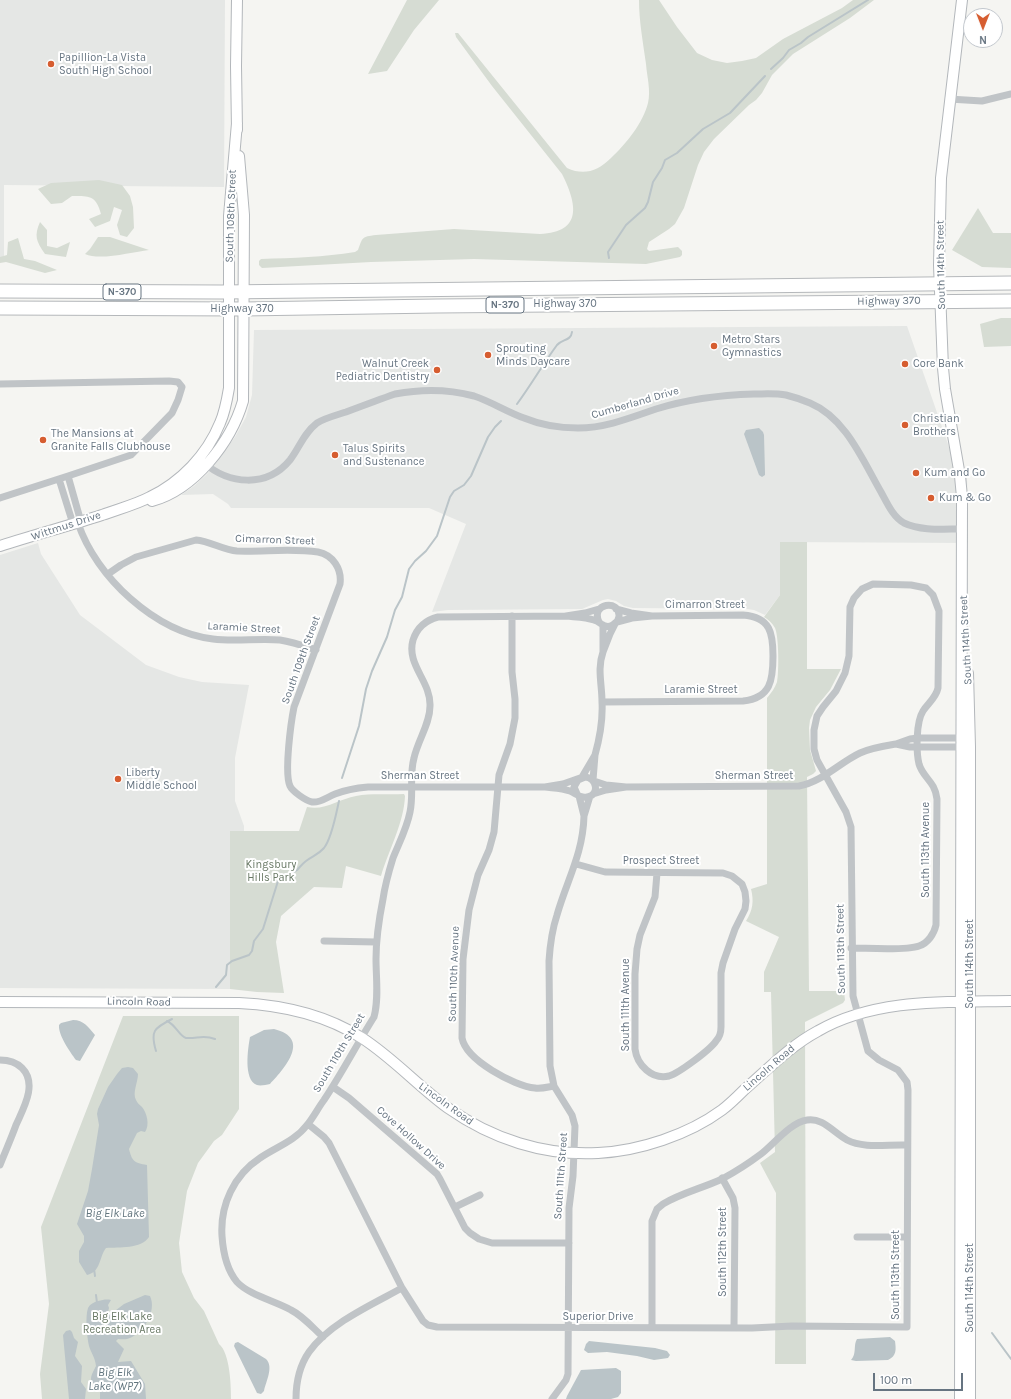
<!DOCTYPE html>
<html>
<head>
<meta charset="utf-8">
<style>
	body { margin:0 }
	#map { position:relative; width:1011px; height:1399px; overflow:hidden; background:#f5f5f2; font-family:Karla,sans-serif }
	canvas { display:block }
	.north { position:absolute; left:963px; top:8px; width:40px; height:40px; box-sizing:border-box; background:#fff; border:1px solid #c2c7cd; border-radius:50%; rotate:180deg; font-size:11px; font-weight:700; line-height:16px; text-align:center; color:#667481 }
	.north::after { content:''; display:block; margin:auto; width:14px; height:18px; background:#d65d30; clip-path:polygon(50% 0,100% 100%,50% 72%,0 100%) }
	.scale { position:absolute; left:873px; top:1373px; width:90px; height:18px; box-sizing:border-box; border:2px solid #667481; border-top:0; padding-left:5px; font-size:12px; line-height:14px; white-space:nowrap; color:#667481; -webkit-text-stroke:3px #fff; paint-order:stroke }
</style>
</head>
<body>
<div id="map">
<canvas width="1011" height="1399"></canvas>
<div class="north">N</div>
<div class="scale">100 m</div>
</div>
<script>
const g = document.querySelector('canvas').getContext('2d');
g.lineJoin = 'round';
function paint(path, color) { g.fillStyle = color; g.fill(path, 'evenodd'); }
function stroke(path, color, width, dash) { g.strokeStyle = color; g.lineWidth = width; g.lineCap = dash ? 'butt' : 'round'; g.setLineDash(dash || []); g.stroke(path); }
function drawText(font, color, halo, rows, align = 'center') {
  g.font = font + ' Karla,sans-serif'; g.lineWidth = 4; g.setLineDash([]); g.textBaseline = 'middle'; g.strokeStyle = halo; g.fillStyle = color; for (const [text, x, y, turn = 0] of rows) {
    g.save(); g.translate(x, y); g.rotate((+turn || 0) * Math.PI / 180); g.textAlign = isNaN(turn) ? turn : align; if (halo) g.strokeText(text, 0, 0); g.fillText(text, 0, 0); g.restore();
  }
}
paint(new Path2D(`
	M0 0H225L224 187 4 185V262H0Z
	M907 326 958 473H967L968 543 780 542V595L765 615 754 610 747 609 633 608 624 606 616 601 608 599 603 600 582 609 448 610 432 612 466 524 429 508H231L228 504 213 494 181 495 194 486 207 474 235 437 246 417 252 395 254 330Z
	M38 543 41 554 80 615 146 665 179 677 202 682 249 685 235 758V801L244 826V831L230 832V989L0 988V555Z`), '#e5e7e5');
paint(new Path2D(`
	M407 0H439L414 30 387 71 368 74Z
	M639 0H659L677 27 697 53 712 60 727 63 742 61 756 58 783 39 842 8 853 0H874L850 18 793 54 772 75 762 93 756 100 749 105 714 139 704 152 698 165 684 208 675 224 669 229 649 242 647 249 649 251 678 247 682 251V255L680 257 646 264 474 259 371 262 262 268 259 265V261L261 259C293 258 324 257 355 252L358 250C363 237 361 237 376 235L454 229 540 234C583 232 577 204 562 174L492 86 456 37 455 33H458L567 168C584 176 598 171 611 158 626 144 643 123 648 103 651 90 647 77 646 64 643 42 639 21 639 0Z
	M99 180 122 185 130 196 133 207 134 228 127 237 120 235 117 225 122 210 114 207 110 221 95 227 89 219 101 214C96 195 89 196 72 196L62 203 51 204 38 189 51 183Z
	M978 208 993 233H1011V268L982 267 952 250Z
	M40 222 47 230V246L57 248 70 242 66 257 45 254C36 241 34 236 40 222Z
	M98 237H110L149 250C132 252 100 261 85 254L90 249Z
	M18 238 24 259 35 261 57 270 45 273 6 262 0 263V257L7 255 8 242Z
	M1001 318H1011V346L984 347 980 324Z
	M780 542H807V669H841L830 690 816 707 810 720 809 728 810 750 816 771 813 774 807 777 809 991H844L845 1000 843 1003 805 1022 806 1364H775L776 1193 760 1163 775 1152 771 992H764V972L779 937 746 921C753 910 754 901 751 889L767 884V698C771 693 775 688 777 682 779 673 779 637 775 628 772 623 769 620 764 617L780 595Z
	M404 794 405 796C404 823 389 849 381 876L346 866 342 888 314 887 281 916 276 942 284 993 257 992 230 989V831H299L307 807C325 811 339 799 356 796 371 793 388 795 404 794Z
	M123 1016H239V1109L222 1135 214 1141 198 1163 187 1191 179 1243 182 1272 194 1298 204 1311 219 1344C230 1353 231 1385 231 1399H42L40 1374 49 1304 41 1227Z`), '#d6dcd3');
paint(new Path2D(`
	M759 428 763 432 764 435 765 473V475L762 477 759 475 744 434 746 430Z
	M73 1020C84 1020 88 1027 95 1035L80 1061 76 1060C70 1052 58 1035 59 1025L61 1023Z
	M274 1029C311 1038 286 1067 270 1084 266 1085 260 1086 257 1085 243 1080 248 1048 250 1037L264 1030Z
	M128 1067 133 1068 138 1074C138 1082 132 1093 136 1100 137 1103 140 1105 142 1107 147 1113 150 1125 145 1132L141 1131 137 1133 129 1149C132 1161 134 1163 147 1165L149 1237C141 1249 119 1247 106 1248 99 1257 101 1272 87 1275L79 1262V1251L84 1242V1236L77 1224 88 1191 92 1169 99 1125 97 1114 98 1109 108 1087 117 1074 122 1068Z
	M145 1295 150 1296C157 1311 144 1332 130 1338 126 1340 122 1339 118 1339L116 1341 124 1349 118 1362 131 1361 145 1384 146 1399H100V1392C90 1380 88 1381 96 1366 95 1357 91 1353 89 1346 87 1337 85 1317 88 1308 90 1304 94 1302 98 1301 103 1300 106 1299 111 1300L108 1305 109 1308 108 1312 111 1314 124 1304Z
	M70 1330 72 1332 74 1338 78 1342 75 1356 82 1366 81 1382 86 1389 85 1399H69L63 1335 66 1331Z
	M890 1337 895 1341C896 1349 897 1356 888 1360L856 1361 851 1360C857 1354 853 1345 857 1339Z
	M589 1341 655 1348 667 1351 670 1355 668 1358 654 1360 637 1356 607 1352 588 1353 584 1350 586 1344Z
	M238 1342 266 1359C274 1367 266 1381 264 1391L261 1394 257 1393 234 1346 235 1343Z
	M616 1368 621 1371V1393L618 1397 611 1399H566L567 1396 581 1370Z`), '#bac4c8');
stroke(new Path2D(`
	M771 69 783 58 789 50 801 43 808 37 868 0
	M609 258 608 252 626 225 645 208 648 202 653 182 662 168 665 160 677 153 703 129 730 113 765 76
	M517 404C531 385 543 364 557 345 562 339 571 341 572 332
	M342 778 359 726 366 689 372 671 387 637 395 610 402 597 409 569 415 561 426 551 437 536 450 497 454 491 464 485 471 476 488 437 495 427 501 421
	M216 987 226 975 227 965 232 961 249 955 252 951 254 941 263 929 278 881C283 876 291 874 297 870 300 867 302 864 306 861 312 856 318 855 324 848 332 838 336 814 339 801
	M167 1021C176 1025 179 1036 186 1038 197 1039 203 1034 215 1039
	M156 1051C150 1031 154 1028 172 1019
	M94 1269 95 1276
	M96 1295 97 1303
	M992 1333 1011 1359`), '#bac4c8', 2);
const secondary = new Path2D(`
	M237 130 236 66 237 0
	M152 501C195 489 231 442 243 401L244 215 239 156
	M0 546C34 535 68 526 102 515 118 509 135 505 150 497 181 482 207 455 220 423 225 412 227 400 229 388V216L237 123
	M968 673 970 747V1399
	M0 1002 239 1003C281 1005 326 1015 362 1038 393 1058 418 1086 448 1108 492 1139 544 1156 598 1153 639 1151 688 1135 722 1110 730 1104 737 1097 744 1090 768 1069 790 1046 818 1031 875 998 947 1002 1011 1001
	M960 1399 962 497 960 476 945 389 943 368 939 265 941 178 962 0`);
const highway = new Path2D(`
	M0 291 221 292 1011 283
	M0 308 244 309 437 306 1011 301`);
stroke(secondary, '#b3b7bb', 12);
stroke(highway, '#b5b8bb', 15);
stroke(new Path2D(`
	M949 99 982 101 1011 94
	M0 384 169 381 178 382 182 387 178 400 172 413 131 455 68 476 0 498
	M203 462C229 485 267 488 290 460 300 447 303 434 317 423 325 418 337 415 346 412 362 406 378 400 395 394 421 389 448 389 474 396 492 402 507 412 524 418 541 425 560 428 578 428 605 428 630 418 656 409 688 399 720 395 754 394 764 394 775 393 786 395 794 397 803 400 810 403 846 418 863 461 881 492 887 503 893 517 904 523 921 531 943 529 961 529
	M68 476 81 522
	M59 479 73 524
	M78 523C96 577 155 632 213 639 235 642 258 638 280 640 293 642 304 646 316 650
	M108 574 121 565 136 557 196 540C210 541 223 550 237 551 264 552 291 548 318 552 333 555 342 569 340 584L294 707C291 722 284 773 290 786 292 791 306 801 312 802 321 803 327 797 335 794 345 790 356 788 368 787H545
	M599 609 585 613 566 616C575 617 586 617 594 620 599 621 601 625 605 626 609 627 612 626 614 624 617 622 619 619 619 616 620 599 590 603 599 622
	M616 609 631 613 652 616 632 618 617 622
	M512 616V672L515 699V718L510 744 499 775 494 832 489 850 478 875 469 910 463 959 462 1038C466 1060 514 1086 535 1088 541 1089 548 1087 554 1086
	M603 625V652L610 634 615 624
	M602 702 743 701C771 698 773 680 773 656 773 634 771 617 743 615L652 616
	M965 747H910L896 744 910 739 918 738H966
	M595 755C600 737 603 720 602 702 602 684 597 669 603 652
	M582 777 595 755 593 780
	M626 787 799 786C822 782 839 763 860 753 871 748 884 746 896 744
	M577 794 574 787 578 780 585 777C597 778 600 795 587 797 581 799 575 793 570 791 562 788 553 788 545 787L563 784 580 778
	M593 794 606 790 626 787 606 785 594 781
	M579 796 584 816 590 796
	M576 864 605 872 723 873 732 876 742 884 745 892 746 901 745 909 735 929 723 963 721 973V1027C721 1032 720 1037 716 1041 710 1050 679 1073 669 1076 652 1080 637 1065 635 1049V974L637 949 640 935 655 897 657 873
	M324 941 376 942
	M0 1060C9 1060 16 1062 22 1068 38 1084 23 1109 16 1125 11 1139 5 1152 0 1165
	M333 1087 349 1098 437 1174 440 1179 465 1228 470 1233 479 1239 492 1243H569
	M308 1124 324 1137 329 1143 402 1288
	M722 1178 733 1198 735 1208 734 1328
	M455 1207 480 1195
	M857 1237H907
	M652 1327V1221L657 1209 663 1204C681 1193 703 1188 722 1179 735 1172 749 1163 761 1154 773 1145 791 1122 807 1120 822 1117 834 1133 847 1140 864 1149 888 1144 907 1145
	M323 1337C313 1328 303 1316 291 1310 275 1301 249 1295 237 1282 227 1270 223 1251 222 1236 220 1205 234 1175 260 1158 276 1147 295 1141 307 1125 313 1118 318 1108 324 1100 342 1073 357 1044 374 1017 379 999 376 978 376 959 376 939 379 919 383 899 385 885 389 871 393 858 399 843 407 828 410 812 414 794 409 776 414 758 418 740 430 724 430 706 431 681 406 665 413 640 417 628 426 620 438 617L566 616
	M296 1399C296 1383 300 1365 309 1352 330 1323 371 1305 402 1288L423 1321 428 1325 437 1327 752 1328 792 1326 907 1327 908 1090 907 1082 898 1070 879 1060 868 1051 853 996 851 827 846 812 817 760 814 749V730L817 716 823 707 836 691 845 673 849 656 850 607 854 598 862 589 873 584 911 585 926 588 933 595 939 611 938 688C936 698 928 703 923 711 916 722 916 751 919 764 923 778 935 781 937 799L936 925C934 934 928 943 919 946 906 951 867 948 851 948
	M552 1399 566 1380 568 1374 569 1208 573 1176 575 1126 572 1115 554 1086 550 1066 549 961C550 945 552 930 557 915 567 880 583 854 584 816`), '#c0c4c7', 7);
stroke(secondary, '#fff', 10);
stroke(highway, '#fff', 13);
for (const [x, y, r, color] of [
	[51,64,4,"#d65d30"],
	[714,346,4,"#d65d30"],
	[488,355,4,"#d65d30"],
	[905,364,4,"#d65d30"],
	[437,370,4,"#d65d30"],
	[905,425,4,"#d65d30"],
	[43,440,4,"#d65d30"],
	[335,455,4,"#d65d30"],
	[916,473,4,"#d65d30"],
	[931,498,4,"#d65d30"],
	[118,779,4,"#d65d30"]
]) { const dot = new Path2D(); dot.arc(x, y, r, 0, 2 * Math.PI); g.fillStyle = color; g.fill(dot); stroke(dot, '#fff', 1.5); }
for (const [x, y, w] of [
	[122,292,38],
	[505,305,38]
]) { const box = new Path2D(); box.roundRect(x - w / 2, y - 8, w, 16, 3); g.fillStyle = '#fff'; g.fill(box); stroke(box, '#667481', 1); }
drawText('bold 10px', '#667481', null, [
	["N-370",122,292],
	["N-370",505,305]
]);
drawText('11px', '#667481', '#fff', [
	["Papillion-La Vista",59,58],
	["South High School",59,71],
	["Metro Stars",722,340],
	["Gymnastics",722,353],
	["Sprouting",496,349],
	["Minds Daycare",496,362],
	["Walnut Creek",429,364,"right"],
	["Pediatric Dentistry",429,377,"right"],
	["Core Bank",913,364],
	["Christian",913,419],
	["Brothers",913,432],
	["The Mansions at",51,434],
	["Granite Falls Clubhouse",51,447],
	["Talus Spirits",343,449],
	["and Sustenance",343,462],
	["Kum and Go",924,473],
	["Kum & Go",939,498],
	["Liberty",126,773],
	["Middle School",126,786]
], 'left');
drawText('11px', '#667481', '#fff', [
	["South 108th Street",231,216,-88],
	["South 114th Street",941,265,-91],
	["Highway 370",889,301,-1],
	["Highway 370",565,304],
	["Highway 370",242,309],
	["Cumberland Drive",635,403,-16],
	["Wittmus Drive",66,526,-18],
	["Cimarron Street",275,540,2],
	["Cimarron Street",705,605],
	["Laramie Street",244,628,3],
	["South 114th Street",966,640,-93],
	["South 109th Street",301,660,-70],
	["Laramie Street",701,690],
	["Sherman Street",420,776],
	["Sherman Street",754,776],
	["South 113th Avenue",926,850,-90],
	["Prospect Street",661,861],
	["South 113th Street",841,949,-91],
	["South 114th Street",970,964,-90],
	["South 110th Avenue",454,974,-88],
	["Lincoln Road",139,1002,1],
	["South 111th Avenue",626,1005,-90],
	["South 110th Street",339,1053,-59],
	["Lincoln Road",769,1068,-41],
	["Lincoln Road",446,1104,36],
	["Cove Hollow Drive",411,1138,42],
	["South 111th Street",561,1176,-86],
	["South 112th Street",723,1252,-90],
	["South 113th Street",896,1275,-90],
	["South 114th Street",970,1288,-90],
	["Superior Drive",598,1317]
]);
drawText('11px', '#687864', '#fff', [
	["Kingsbury",271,865],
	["Hills Park",271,878],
	["Big Elk Lake",122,1317],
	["Recreation Area",122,1330]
]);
drawText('italic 12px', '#62757e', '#fff', [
	["Big Elk Lake",115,1214],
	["Big Elk",115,1373],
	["Lake (WP7)",115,1387]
]);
</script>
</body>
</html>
